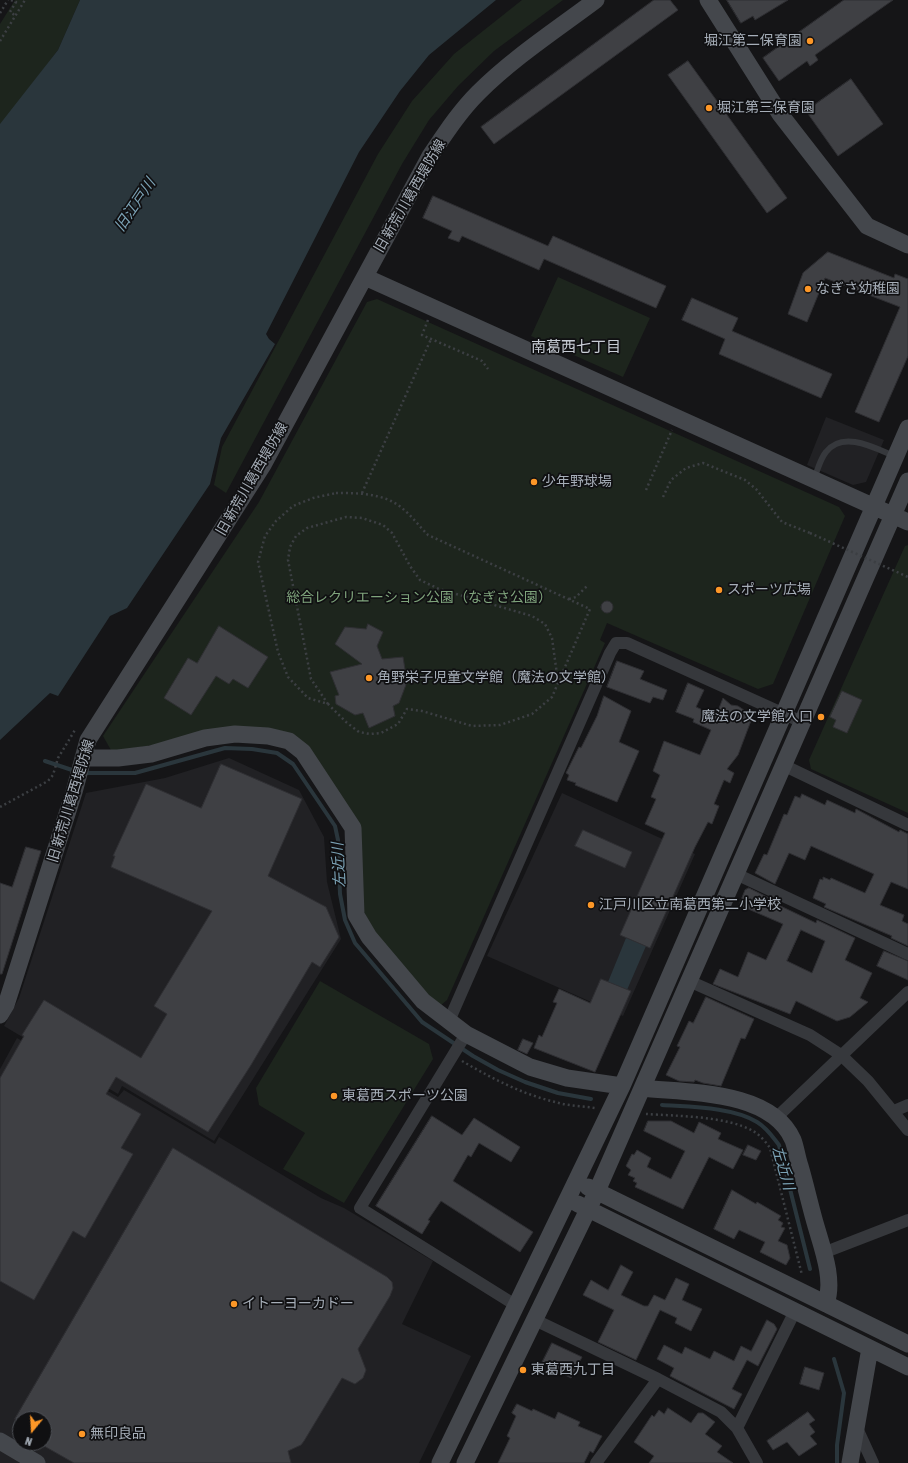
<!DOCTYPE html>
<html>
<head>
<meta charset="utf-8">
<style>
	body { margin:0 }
	#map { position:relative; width:908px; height:1463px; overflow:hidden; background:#151517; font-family:"Asap Condensed",sans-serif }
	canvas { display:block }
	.north { position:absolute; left:12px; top:1411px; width:40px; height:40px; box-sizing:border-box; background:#101012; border:1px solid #4c4f54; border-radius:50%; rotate:198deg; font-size:11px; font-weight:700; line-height:16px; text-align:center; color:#a6aeb8 }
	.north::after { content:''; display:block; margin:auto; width:14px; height:18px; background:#fd9727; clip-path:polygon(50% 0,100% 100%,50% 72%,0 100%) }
</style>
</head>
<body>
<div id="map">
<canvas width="908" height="1463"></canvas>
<div class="north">N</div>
</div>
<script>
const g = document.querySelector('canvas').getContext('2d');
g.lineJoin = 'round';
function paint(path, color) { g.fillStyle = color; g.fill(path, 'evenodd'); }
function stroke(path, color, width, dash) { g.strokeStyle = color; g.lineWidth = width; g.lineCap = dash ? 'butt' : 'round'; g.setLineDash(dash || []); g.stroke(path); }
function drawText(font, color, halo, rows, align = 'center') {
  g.font = font + ' "Asap Condensed","Noto Sans JP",sans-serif'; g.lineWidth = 3.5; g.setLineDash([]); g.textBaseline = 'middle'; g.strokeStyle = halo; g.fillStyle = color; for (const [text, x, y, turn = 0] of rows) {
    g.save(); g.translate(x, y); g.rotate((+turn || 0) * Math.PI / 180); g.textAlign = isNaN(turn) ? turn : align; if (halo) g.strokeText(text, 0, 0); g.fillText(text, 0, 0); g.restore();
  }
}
paint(new Path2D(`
	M826 417 884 440 866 482 853 485 807 465Z
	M229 758 299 790 324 837 327 882 341 939 214 1141 122 1086 118 1094 4 1026 19 998 86 793 165 778Z
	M562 793 695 854 623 1016 487 956Z
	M17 1038 118 1097 124 1090 215 1144 219 1137 321 1198 344 1208 433 1261 402 1324 471 1356 419 1463H0V1069ZM20 1419H44V1443H20Z`), '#212124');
paint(new Path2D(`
	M15 0H80L58 50 0 127V24Z
	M522 0H563L494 51 458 86 429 120 402 164 226 493 214 485 222 447 378 154 412 101 454 54Z
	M558 277 650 318 623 377 531 336Z
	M377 299 839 507 845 516 773 684 758 689 607 623 600 640 605 643 447 1000 439 1007 375 934 363 910 359 826 292 736 153 745 112 752 103 736 259 502 367 302Z
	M908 545V813L811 769 809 760 905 546Z
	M320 981 429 1044 433 1059 344 1203 283 1169 305 1133 259 1105 256 1088Z`), '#1d251d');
paint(new Path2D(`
	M80 0H496L429 55 400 91 359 152 266 334 269 339 275 344 221 438 210 484 127 608 110 616 58 696 50 693 0 740V124L58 50Z
	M626 938 646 946 627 990 608 982Z`), '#2a363c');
stroke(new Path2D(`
	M45 761 75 771
	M83 773H135L225 748 252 749 277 753 293 764 335 826 338 840 340 894 345 920 355 943 422 1022 473 1056 498 1070 525 1082 558 1093 591 1099
	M662 1105C690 1107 733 1107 757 1122 767 1128 772 1136 779 1145L810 1269
	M834 1359 844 1393 837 1445V1463`), '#2a363c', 4);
const building = new Path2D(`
	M654 0H670L678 10 494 144 481 127Z
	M727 0H788L755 20 753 16 741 23Z
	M844 0H893L815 55 818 60 810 66 807 61 779 81 763 58Z
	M688 61 787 198 767 213 668 75Z
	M851 79 883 124 838 156 806 111Z
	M433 196 548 246 553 236 666 286 656 308 544 259 539 270 462 236 459 242 448 238 452 231 423 218Z
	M828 252 894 278 895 274 908 279V356L879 422 855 412 900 307 825 278 807 322 788 314 803 273Z
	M692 298 738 318 732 331 832 374 821 398 719 354 725 339 682 320Z
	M601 607a6 6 0 1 1 12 0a6 6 0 1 1-12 0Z
	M368 624 383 632 377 646 382 659 403 657 407 682 399 703 393 706 395 716 369 728 363 713 355 715 336 704 335 696 339 695 330 672 362 664 335 644 345 627 366 629Z
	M219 626 268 657 248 688 233 679 229 684 216 676 191 715 164 698 188 658 197 663Z
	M617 661 644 671 640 679 667 690 663 700 653 697 650 703 607 687Z
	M688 683 704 690 696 707 716 716 723 698 731 705 738 706 751 715 752 718 738 755 727 769 734 773 730 783 724 780 714 804 719 806 712 824 708 822 695 847 650 948 620 935 665 833 645 824 656 799 651 797 660 775 653 771 664 741 700 755 711 730 693 722 694 719 676 712Z
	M842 691 862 700 847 733 833 727 836 720 830 717Z
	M604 696 631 711 619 742 639 751 617 802 575 785 576 783 567 780 569 775 566 773 579 747 581 748 597 716Z
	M221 764 302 799 268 876 326 907 339 937 320 967 312 962 251 1065 208 1132 116 1077 106 1094 141 1114 121 1148 133 1154 85 1238 73 1231 34 1300 0 1281V1078L24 1036 22 1035 44 1000 141 1058 167 1014 154 1006 212 911 111 867 115 856H113L146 784 201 808Z
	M802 794 825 805 827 800 855 813 856 809 899 832 900 830 908 834V889L891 882 880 905 904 915 902 921 908 924V946L891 938 892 936 824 907 826 904 813 898 820 879 823 880V877L830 880 831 878 865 893 874 874 811 846 805 860 789 853 775 884 755 873 764 854 767 855 784 814 787 815 795 796 800 798Z
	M583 830 632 852 625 868 575 846Z
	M26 847 41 851 2 974H0V883L12 887Z
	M749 888 769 898 768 900 816 923 817 920 855 938 845 960 872 973 860 998 868 1002 850 1017 837 1021 796 1001 790 1014 713 984 720 969 738 977 748 952 766 960 783 924 739 905 745 890ZM801 930 825 941 812 973 787 961Z
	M884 951 908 961V980L877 966Z
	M601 979 631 991 595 1072 534 1048 539 1035 542 1037 557 1003 553 1002 559 989 590 1003Z
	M706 997 754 1019 745 1039 741 1038 721 1086 703 1083 695 1080 694 1082 679 1081 666 1075 680 1047 677 1046 689 1021 693 1023Z
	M523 1039 533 1043 527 1054 518 1050Z
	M432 1116 462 1135 474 1118 520 1147 511 1162 479 1143 471 1157 468 1155 453 1181 533 1232 520 1252 441 1201 428 1220 430 1221 422 1234 376 1206Z
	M648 1121H671L694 1133 699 1122 721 1133 718 1139 743 1150 733 1169 709 1157 683 1209 635 1187 637 1183 633 1181 635 1178 628 1175 631 1170 626 1166 632 1154 634 1155 637 1150 651 1158 647 1167 671 1179 685 1151 644 1131Z
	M748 1145 761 1151 756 1160 743 1155Z
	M173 1148 387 1277 392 1282 393 1288 390 1296 358 1349 366 1370 363 1378 355 1384 342 1378 304 1441 301 1445 288 1451 291 1463H74L44 1446V1419H15Z
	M732 1190 756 1204 757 1202 781 1216 778 1220 783 1223 781 1227 785 1228 778 1241 787 1245 790 1258 786 1265 760 1252 765 1242 739 1230 734 1239 714 1229Z
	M621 1265 633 1272 621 1295 644 1306H648L654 1295 665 1300 676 1278 689 1284 682 1300 702 1309 691 1331 675 1323 677 1318 660 1310 636 1360 598 1342 614 1310 583 1295 591 1280 608 1290Z
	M767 1320 774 1324 777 1329 758 1366 747 1360 732 1389 742 1394 734 1409 670 1376 674 1368 657 1359 664 1345 682 1354 685 1347 710 1359 714 1351 734 1361 741 1346 751 1351Z
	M552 1343 582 1357 571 1378 542 1363Z
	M805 1367 824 1373 819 1390 800 1384Z
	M517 1404 532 1411 533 1409 555 1419 558 1412 580 1422 578 1426 602 1436 593 1453 590 1451 584 1463H498L510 1438 507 1436 516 1416 512 1413Z
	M668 1408 691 1423 698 1413H703L715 1422 705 1434 722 1446 717 1452 733 1463H649L654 1456 634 1442 652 1415 654 1417 659 1410 664 1414Z
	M808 1412 815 1420 809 1424 815 1432 810 1436 817 1444 799 1456 787 1442 773 1450 767 1441Z`);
paint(building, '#3f4044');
stroke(building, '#2f2f33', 1);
stroke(new Path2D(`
	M11 0 16 2 10 12 16 16
	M0 13 8 0
	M0 41 25 0
	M428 320 422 335 482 361 488 369
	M646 490 672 430
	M336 493C354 493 374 493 391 501 406 508 417 524 428 535L590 609 552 697 532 714 500 725 472 726 422 711 407 709 398 724 381 733 370 734 359 732 346 722 328 704 308 698 288 677 278 652 258 562 265 536 276 521 293 506 313 498Z
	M362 493 431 339
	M663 497 671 480 686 468 703 463 745 480 756 489 782 522 810 533
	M569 599 576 597 587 586
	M328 704 311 679 288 560 290 547 296 536 307 528 346 517 362 518 383 525 392 533 410 566 420 580 439 589 532 616 545 624 552 638 558 682
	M0 807 48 781 53 775 58 758 75 730
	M462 1061C491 1078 522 1094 555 1102 568 1106 582 1106 595 1108
	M646 1114C676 1116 727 1116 753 1131 760 1135 766 1142 770 1148L802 1275`), '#3c3f43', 2.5, [2, 3]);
stroke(new Path2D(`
	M814 478C818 470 820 459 826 452 843 430 875 448 894 456`), '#36383c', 6);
stroke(new Path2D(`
	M783 765 908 825
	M736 874 908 954
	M689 981 810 1035 841 1055 868 1081 908 1130
	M449 1021 610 653 616 643H627L802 722
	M466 1034 360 1208 517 1306
	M894 1111 908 1105
	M777 1117 908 992
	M823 1253 908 1220
	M535 1320 658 1379 721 1412 737 1428 757 1463
	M856 1426 873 1463
	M737 1428 795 1311
	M596 1463 658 1379`), '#36383c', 12);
stroke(new Path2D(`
	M708 0 780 114 867 226 908 245
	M365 277 908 522
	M83 758H118L151 754 205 738 235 734 268 736 289 741 303 752 353 828 356 915 369 937 423 1001 466 1034 530 1067 567 1078 622 1086
	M0 1015 6 1005 74 792 88 740 263 465 430 156C445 134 459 112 478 93 513 58 556 30 596 0
	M642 1088C688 1093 771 1090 793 1140 796 1148 797 1157 800 1166 805 1183 809 1201 814 1219 821 1245 835 1278 826 1304
	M588 1187 908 1344
	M578 1204 908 1367
	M0 1441 37 1463
	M440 1463 622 1086 908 428
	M465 1463 597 1191 908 481
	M850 1463 870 1348`), '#44474c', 17);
stroke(new Path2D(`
	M810 533 908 577`), '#3c3f43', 2.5, [2, 3]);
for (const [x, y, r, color] of [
	[810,41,4,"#fd9727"],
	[709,108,4,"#fd9727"],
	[808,289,4,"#fd9727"],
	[534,482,4,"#fd9727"],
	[719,590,4,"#fd9727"],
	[369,678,4,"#fd9727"],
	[821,717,4,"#fd9727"],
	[591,905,4,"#fd9727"],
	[334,1096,4,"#fd9727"],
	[234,1304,4,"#fd9727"],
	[523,1370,4,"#fd9727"],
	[82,1434,4,"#fd9727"]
]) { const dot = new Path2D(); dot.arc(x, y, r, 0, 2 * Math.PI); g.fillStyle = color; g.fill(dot); stroke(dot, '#101012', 1.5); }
drawText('14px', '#a6aeb8', '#101012', [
	["堀江第二保育園",802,41,"right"],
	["堀江第三保育園",717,108],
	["なぎさ幼稚園",816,289],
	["少年野球場",542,482],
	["スポーツ広場",727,590],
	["角野栄子児童文学館（魔法の文学館）",377,678],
	["魔法の文学館入口",813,717,"right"],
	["江戸川区立南葛西第二小学校",599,905],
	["東葛西スポーツ公園",342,1096],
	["イトーヨーカドー",242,1304],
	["東葛西九丁目",531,1370],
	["無印良品",90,1434]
], 'left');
drawText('14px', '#a6aeb8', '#101012', [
	["旧 新荒川葛西堤防線",410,196,-60],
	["旧 新荒川葛西堤防線",252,479,-60],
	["旧 新荒川葛西堤防線",71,801,-73]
]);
drawText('14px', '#7fa47c', '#101012', [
	["総合レクリエーション公園（なぎさ公園）",419,598]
]);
drawText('italic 15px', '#7ba2b5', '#101012', [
	["旧江戸川",135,205,-56],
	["左近川",339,865,-93],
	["左近川",783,1168,74]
]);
drawText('15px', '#c7ccd4', '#101012', [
	["南葛西七丁目",576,347]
]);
</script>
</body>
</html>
